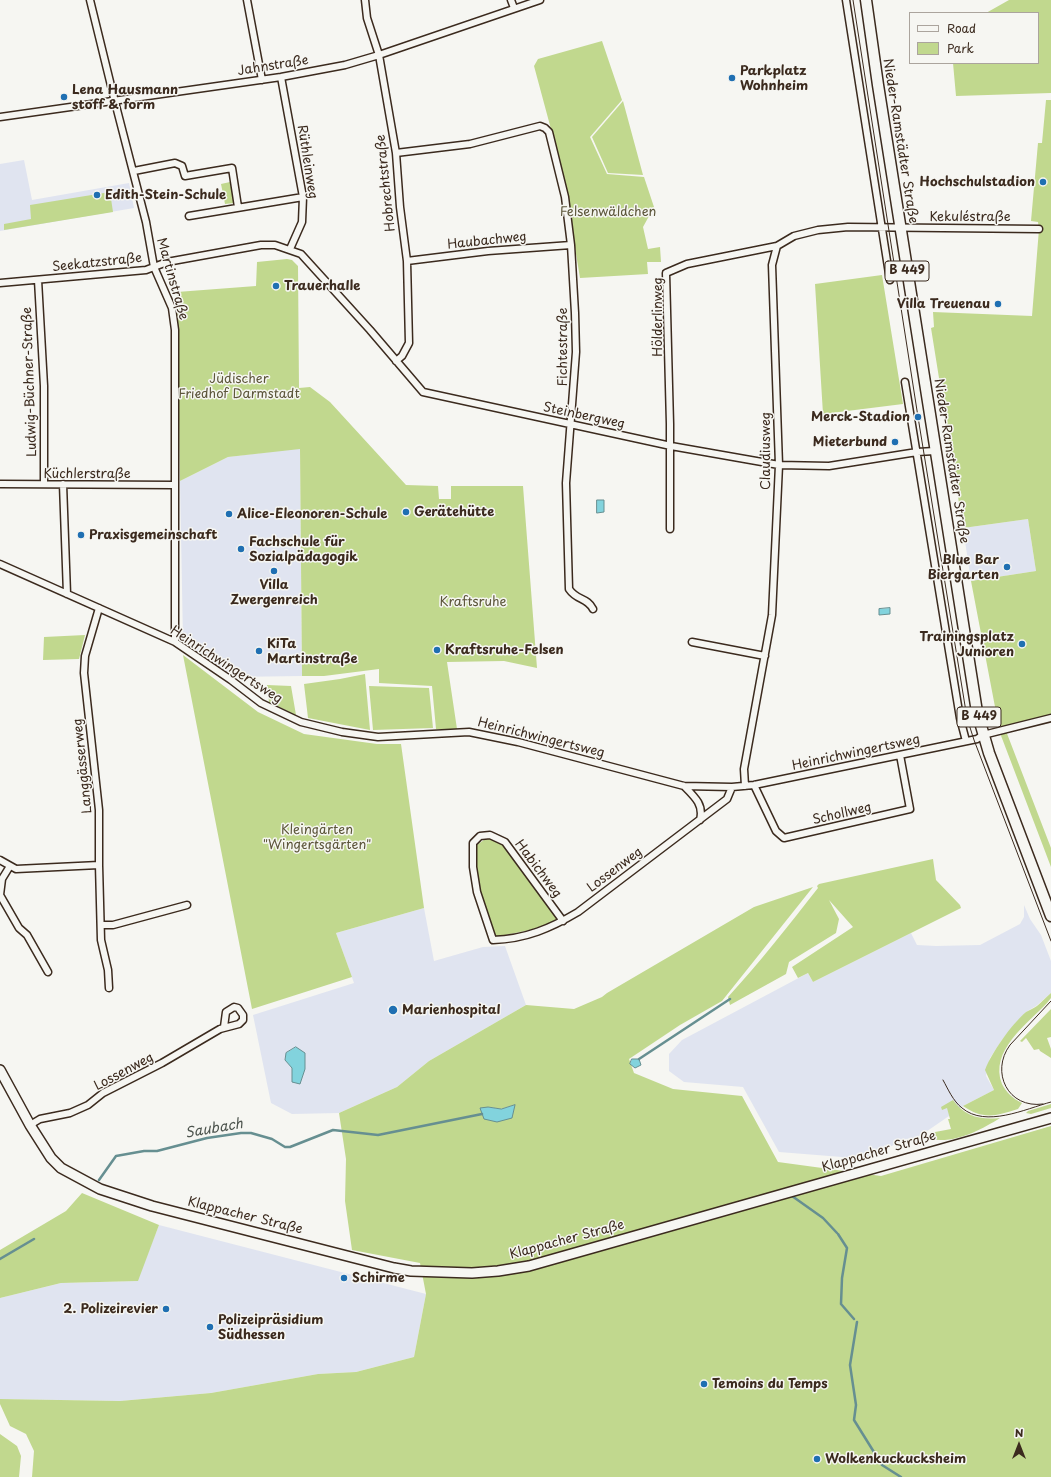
<!DOCTYPE html>
<html>
<head>
<meta charset="utf-8">
<style>
	body { margin:0 }
	#map { position:relative; width:1051px; height:1477px; overflow:hidden; background:#f6f6f2; font-family:"Playpen Sans",sans-serif }
	canvas { display:block }
	.legend { position:absolute; left:909px; top:12px; width:130px; height:52px; box-sizing:border-box; background:#f6f6f2; border:1px solid #aba49d; margin:0; padding:5px 7px; list-style:none; font-size:12px; color:#3b2a1e }
	.legend li { display:flex; align-items:center; gap:8px; height:20px }
	.legend b { width:20px; border:1px solid #aba49d }
	.north { position:absolute; left:999px; top:1425px; width:40px; height:40px; -webkit-text-stroke:3px #f6f6f2; paint-order:stroke; rotate:0deg; font-size:11px; font-weight:700; line-height:16px; text-align:center; color:#3b2a1e }
	.north::after { content:''; display:block; margin:auto; width:14px; height:18px; background:#3b2a1e; clip-path:polygon(50% 0,100% 100%,50% 72%,0 100%) }
</style>
</head>
<body>
<div id="map">
<canvas width="1051" height="1477"></canvas>
<ul class="legend">
<li><b style="height:5px;background:#f6f6f2"></b>Road</li>
<li><b style="height:11px;background:#c1d88e"></b>Park</li>
</ul>
<div class="north">N</div>
</div>
<script>
const g = document.querySelector('canvas').getContext('2d');
g.lineJoin = 'round';
function paint(path, color) { g.fillStyle = color; g.fill(path, 'evenodd'); }
function stroke(path, color, width, dash) { g.strokeStyle = color; g.lineWidth = width; g.lineCap = dash ? 'butt' : 'round'; g.setLineDash(dash || []); g.stroke(path); }
function drawText(font, color, halo, rows, align = 'center') {
  g.font = font + ' "Playpen Sans",sans-serif'; g.lineWidth = 3; g.setLineDash([]); g.textBaseline = 'middle'; g.strokeStyle = halo; g.fillStyle = color; for (const [text, x, y, turn = 0] of rows) {
    g.save(); g.translate(x, y); g.rotate((+turn || 0) * Math.PI / 180); g.textAlign = isNaN(turn) ? turn : align; if (halo) g.strokeText(text, 0, 0); g.fillText(text, 0, 0); g.restore();
  }
}
paint(new Path2D(`
	M24 160 32 200 129 183 134 208 0 231V164Z
	M300 448 302 676 233 677 183 641 180 481 228 457Z
	M1028 519 1036 571 971 581 963 528Z
	M1024 905 1030 919 1041 935 1051 961V993L1036 1006 1026 1012 1019 1020 1002 1040 990 1058 986 1076 994 1090 965 1105 917 1138 905 1139 867 1159 779 1152 743 1087 684 1082 669 1071V1054L682 1040 808 973 813 982 911 933 917 945 936 946 980 945 1020 924 1024 917Z
	M424 908 434 961 483 947 505 946 526 1005 429 1061 397 1087 339 1113 292 1114 271 1103 253 1015 354 983 336 933ZM296 1047 292 1082V1068L285 1060 286 1053Z
	M159 1225 426 1294 414 1357 356 1372 318 1374 211 1393 120 1401 0 1399V1298L61 1283 137 1281Z`), '#e0e4f0');
paint(new Path2D(`
	M1009 0H1051V93L956 96 953 63H1038V13H986Z
	M602 41 622 100 590 137 607 174 644 177 654 207 643 227 648 249 660 247 661 262H647L648 274 580 278 571 223 555 144 534 66 538 59Z
	M1046 100H1051V718L1006 731 1051 848V867L1000 733 971 581 1036 571 1028 519 963 528 931 328 934 327 933 312 1032 316 1039 229 1038 222 1031 221 1038 143H1042Z
	M623 101 643 175 608 173 592 137Z
	M230 182 234 203 225 204 221 184Z
	M110 192 113 212 4 230V224L31 219 30 205Z
	M287 259 292 260 298 266 299 388 310 387 330 402 406 485 438 486 439 499H451V486H523L537 668 504 661 447 662 457 729H436L432 686 379 683V669L324 676H302L300 449 228 457 180 481 177 292 256 286 257 262Z
	M882 275 903 404 823 414 815 284Z
	M85 635 79 659 43 660 44 637Z
	M183 655 258 712 304 734 377 744H401L424 908 336 933 352 977 252 1009Z
	M365 674 370 730 308 718 304 684 340 679Z
	M267 685 291 686 296 715 269 702Z
	M369 686 429 688 433 728 373 730Z
	M488 837 503 844 559 920 530 930 495 937 480 895 475 868 477 845Z
	M933 859 936 880 960 905 961 908 813 982 808 973 798 978 792 967 853 927 829 900 839 919 836 933 789 962 786 974 730 1005 728 997C760 962 789 925 818 888L817 886 819 884Z
	M813 887 722 1001 680 1025 629 1059 634 1073 673 1089 742 1096 778 1162 881 1176 1051 1126V1477H32L34 1451 26 1434 10 1426 0 1404V1399L120 1401 211 1393 318 1374 356 1372 414 1357 426 1294 420 1263 352 1250 345 1201 346 1159 339 1113 397 1087 429 1061 526 1005 574 1009 602 997 607 993 754 907ZM514 1105 484 1119 488 1107 501 1109Z
	M1051 993V998L1047 1003C1027 1024 989 1051 1002 1084 1006 1092 1013 1099 1022 1103L1018 1109C996 1116 983 1120 963 1106L994 1090 985 1070C992 1052 1011 1025 1026 1012 1030 1010 1034 1008 1037 1006 1042 1002 1046 997 1051 993Z
	M1051 1009V1037L1047 1038 1051 1049V1058L1040 1051 1039 1049 1034 1050 1026 1038 1022 1042 1020 1041Z
	M953 1100C965 1117 981 1120 1000 1118 981 1130 954 1144 931 1139L930 1133 951 1129 948 1119H950L947 1108 942 1110 941 1107Z
	M1051 1104V1108L1031 1114 1026 1113 1028 1111Z
	M82 1193 159 1225 138 1281 61 1283 0 1298V1250L66 1211Z
	M0 1434 17 1446 21 1456 19 1477H0Z`), '#c1d88e');
const water = new Path2D(`
	M597 500H604V512L597 513Z
	M890 608V614L879 615V609Z
	M296 1047 305 1053V1069L300 1084 292 1082V1068L285 1060 286 1053Z
	M632 1059H639L641 1065 635 1068 630 1064Z
	M515 1105 512 1118 497 1122 484 1119 480 1108 488 1107 501 1109Z`);
paint(water, '#82d3dd');
stroke(water, '#668f91', 1);
stroke(new Path2D(`
	M639 1059 730 999
	M99 1180 116 1156 144 1151H157L207 1138 241 1133H251L272 1139 285 1147H290L333 1130 378 1135 482 1114
	M792 1196 823 1218 837 1233
	M838 1234 847 1248 842 1278 841 1304 854 1319
	M0 1259 34 1239
	M857 1322 850 1365 856 1405 854 1420 882 1465 901 1477`), '#668f91', 2.5);
const street = new Path2D(`
	M90 0 115 102 146 222 154 267 172 308 175 330V642
	M247 0 262 80
	M365 0 367 18 379 55 396 153 400 207 407 261 409 343 402 356 396 361
	M511 0 514 8
	M846 0 890 280
	M281 77 303 197 302 222 290 249
	M0 117 281 77 345 65 379 55 540 0
	M396 153 470 144 540 126 545 128 549 132 565 197 571 245 575 313 576 352 566 483 569 589C577 601 587 597 593 609
	M134 171 175 163 182 166 185 176 232 168 238 207
	M189 216 303 197
	M407 261 488 251 571 245
	M38 280 44 386V484
	M0 283 146 270 167 262 261 245H275L301 254 370 330 423 392 671 446 779 465 829 466 917 452 935 451
	M905 382 960 718 966 741
	M0 484 174 485
	M63 484 67 594
	M670 529V424L666 273 687 264 777 246 794 236 818 230 848 227 1039 229
	M0 564 175 642 231 680 261 703 301 722 342 732 378 737 469 732 518 742 684 786 732 787 754 785 977 739 983 735 1051 718
	M99 608 85 656 84 673 99 810V865L101 940 108 970 109 988
	M692 642 765 656
	M754 785 776 831 784 838 910 809 900 755
	M684 786C695 797 704 805 700 820
	M745 786 744 769 772 615 779 465 772 265 777 246
	M0 860 16 869 99 865
	M10 866 2 879 0 895 19 928 27 935 48 972
	M563 921 505 842 490 835 480 836 473 843V867L477 892 493 940C526 939 551 928 578 912L727 799 732 787
	M101 925H113L187 905
	M30 1125 40 1119 70 1113 88 1105 103 1093 162 1063 220 1029 239 1024 243 1020V1015L238 1008 234 1007 226 1012 224 1027`);
const secondary = new Path2D(`
	M0 1070 30 1125 51 1158 61 1168 100 1189 152 1206 394 1268 411 1271 472 1273 498 1271 529 1266 1051 1118`);
const primary = new Path2D(`
	M866 0 878 85 977 712 989 753 1051 916`);
stroke(street, '#3b2a1e', 9);
stroke(secondary, '#3b2a1e', 12);
stroke(primary, '#3b2a1e', 13);
stroke(street, '#f6f6f2', 6);
stroke(secondary, '#f6f6f2', 9);
stroke(primary, '#f6f6f2', 10);
stroke(new Path2D(`
	M853 0 918 417 967 718 974 740 1051 941
	M943 1080C948 1089 953 1101 962 1108 986 1128 1025 1109 1051 1102
	M1043 1104C1008 1109 990 1072 1010 1045L1051 1001`), '#3b2a1e', 1);
for (const [x, y, r, color] of [
	[732,78,4,"#1f6fb2"],
	[64,97,4,"#1f6fb2"],
	[1043,182,4,"#1f6fb2"],
	[97,195,4,"#1f6fb2"],
	[276,286,4,"#1f6fb2"],
	[998,304,4,"#1f6fb2"],
	[918,417,4,"#1f6fb2"],
	[895,442,4,"#1f6fb2"],
	[406,512,4,"#1f6fb2"],
	[229,514,4,"#1f6fb2"],
	[81,535,4,"#1f6fb2"],
	[241,549,4,"#1f6fb2"],
	[1007,567,4,"#1f6fb2"],
	[274,571,4,"#1f6fb2"],
	[1022,644,4,"#1f6fb2"],
	[437,650,4,"#1f6fb2"],
	[259,651,4,"#1f6fb2"],
	[393,1010,5,"#1f6fb2"],
	[344,1278,4,"#1f6fb2"],
	[166,1309,4,"#1f6fb2"],
	[210,1327,4,"#1f6fb2"],
	[704,1384,4,"#1f6fb2"],
	[817,1459,4,"#1f6fb2"]
]) { const dot = new Path2D(); dot.arc(x, y, r, 0, 2 * Math.PI); g.fillStyle = color; g.fill(dot); stroke(dot, '#f6f6f2', 1.5); }
for (const [x, y, w] of [
	[907,271,44],
	[979,717,44]
]) { const box = new Path2D(); box.roundRect(x - w / 2, y - 10, w, 20, 3); g.fillStyle = '#f6f6f2'; g.fill(box); stroke(box, '#3b2a1e', 1); }
drawText('bold 12px', '#3b2a1e', null, [
	["B 449",907,271],
	["B 449",979,717]
]);
drawText('13px', '#3b2a1e', '#f6f6f2', [
	["Jahnstraße",273,66,-9],
	["Nieder-Ramstädter Straße",900,141,81],
	["Rüthleinweg",307,162,81],
	["Hobrechtstraße",386,183,-96],
	["Kekuléstraße",970,217],
	["Haubachweg",487,241,-6],
	["Seekatzstraße",97,263,-6],
	["Martinstraße",172,279,74],
	["Hölderlinweg",658,317,-90],
	["Fichtestraße",563,347,-90],
	["Ludwig-Büchner-Straße",30,382,-92],
	["Steinbergweg",584,416,12],
	["Claudiusweg",766,451,-90],
	["Nieder-Ramstädter Straße",951,461,81],
	["Küchlerstraße",87,474],
	["Heinrichwingertsweg",226,665,33],
	["Heinrichwingertsweg",541,738,14],
	["Heinrichwingertsweg",856,753,-12],
	["Langgässerweg",83,766,-96],
	["Schollweg",842,814,-13],
	["Habichweg",538,869,53],
	["Lossenweg",615,870,-37],
	["Lossenweg",124,1072,-28],
	["Klappacher Straße",879,1152,-16],
	["Klappacher Straße",245,1216,14],
	["Klappacher Straße",567,1240,-15]
]);
drawText('bold 13px', '#3b2a1e', '#f6f6f2', [
	["Parkplatz",740,71],
	["Wohnheim",740,86],
	["Lena Hausmann",72,90],
	["stoff & form",72,105],
	["Hochschulstadion",1035,182,"right"],
	["Edith-Stein-Schule",105,195],
	["Trauerhalle",284,286],
	["Villa Treuenau",990,304,"right"],
	["Merck-Stadion",910,417,"right"],
	["Mieterbund",887,442,"right"],
	["Gerätehütte",414,512],
	["Alice-Eleonoren-Schule",237,514],
	["Praxisgemeinschaft",89,535],
	["Fachschule für",249,542],
	["Sozialpädagogik",249,557],
	["Blue Bar",999,560,"right"],
	["Biergarten",999,575,"right"],
	["Villa",274,585,"center"],
	["Zwergenreich",274,600,"center"],
	["Trainingsplatz",1014,637,"right"],
	["Junioren",1014,652,"right"],
	["KiTa",267,644],
	["Martinstraße",267,659],
	["Kraftsruhe-Felsen",445,650],
	["Marienhospital",402,1010],
	["Schirme",352,1278],
	["2. Polizeirevier",158,1309,"right"],
	["Polizeipräsidium",218,1320],
	["Südhessen",218,1335],
	["Temoins du Temps",712,1384],
	["Wolkenkuckucksheim",825,1459]
], 'left');
drawText('13px', '#5c563a', '#f6f6f2', [
	["Felsenwäldchen",608,212],
	["Jüdischer",239,379],
	["Friedhof Darmstadt",239,394],
	["Kraftsruhe",473,602],
	["Kleingärten",317,830],
	["\"Wingertsgärten\"",317,845]
]);
drawText('italic 14px', '#4d544e', '#f6f6f2', [
	["Saubach",214,1129,-10]
]);
</script>
</body>
</html>
